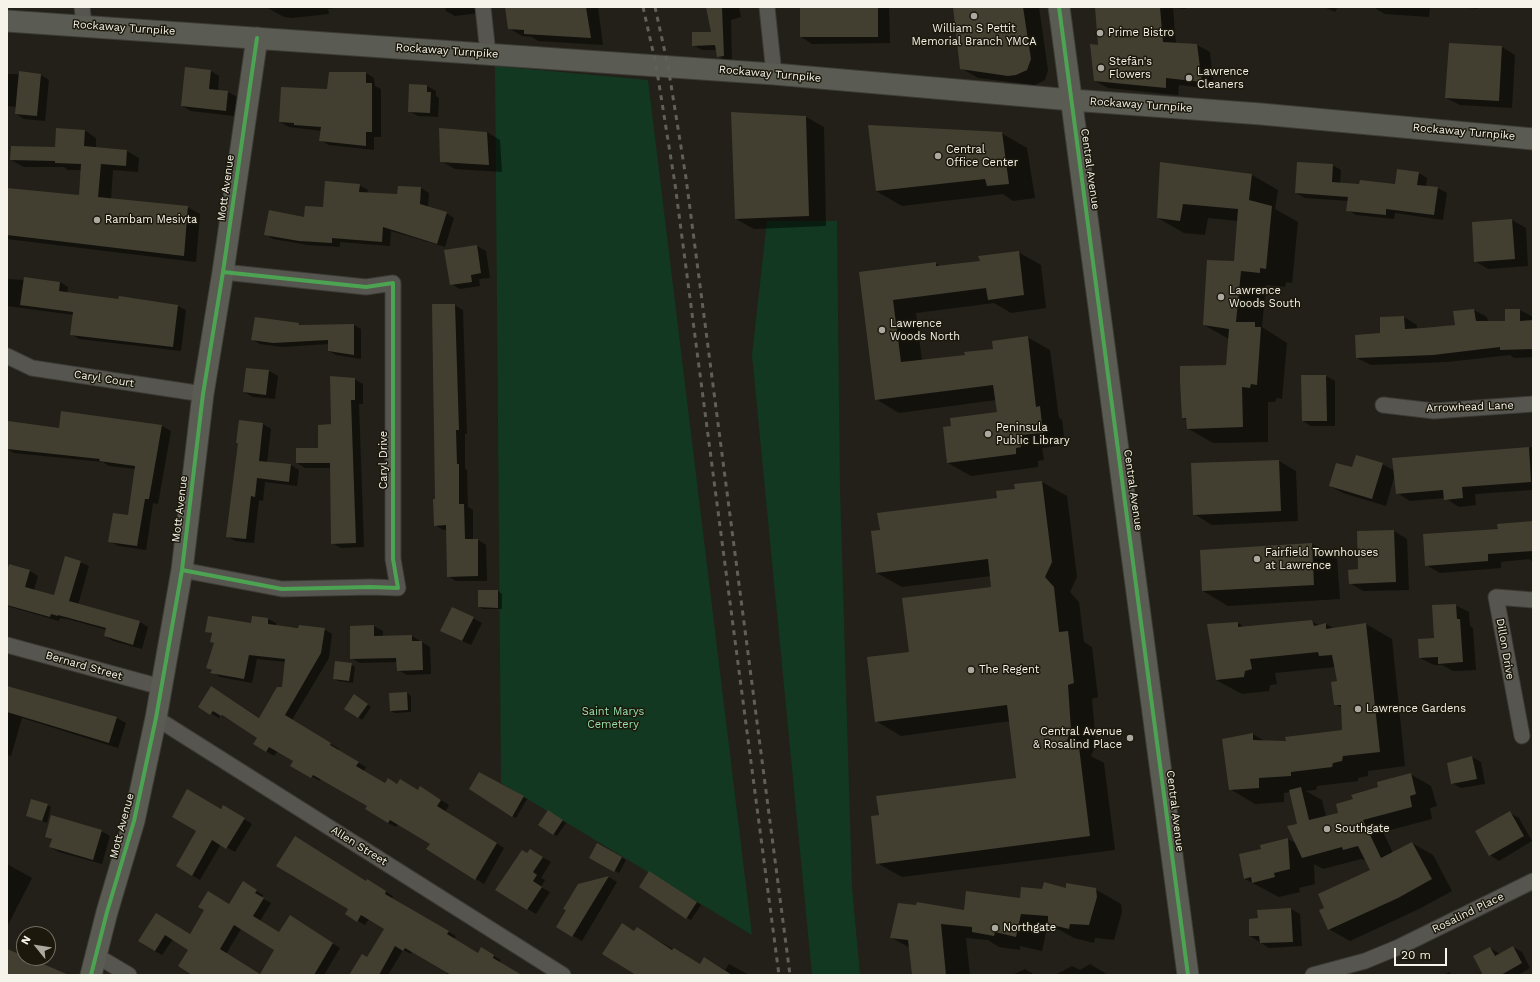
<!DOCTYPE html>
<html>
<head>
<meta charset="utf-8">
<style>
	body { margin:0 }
	#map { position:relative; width:1540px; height:982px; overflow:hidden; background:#222018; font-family:"Work Sans",sans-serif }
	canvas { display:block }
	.frame { position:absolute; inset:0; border:8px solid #f5f3ea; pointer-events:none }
	.north { position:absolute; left:16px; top:926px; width:40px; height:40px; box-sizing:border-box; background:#1c190c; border:1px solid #737065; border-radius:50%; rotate:300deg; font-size:11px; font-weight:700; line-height:16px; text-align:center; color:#f5f3ea }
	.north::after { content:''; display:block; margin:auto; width:14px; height:18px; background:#aba9a0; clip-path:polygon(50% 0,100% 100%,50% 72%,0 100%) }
	.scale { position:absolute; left:1394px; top:948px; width:53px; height:18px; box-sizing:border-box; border:2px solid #f5f3ea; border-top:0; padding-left:5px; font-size:12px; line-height:14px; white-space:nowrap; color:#f5f3ea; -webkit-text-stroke:3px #1c190c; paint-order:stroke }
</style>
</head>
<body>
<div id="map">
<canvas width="1540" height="982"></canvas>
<div class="frame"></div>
<div class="north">N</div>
<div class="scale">20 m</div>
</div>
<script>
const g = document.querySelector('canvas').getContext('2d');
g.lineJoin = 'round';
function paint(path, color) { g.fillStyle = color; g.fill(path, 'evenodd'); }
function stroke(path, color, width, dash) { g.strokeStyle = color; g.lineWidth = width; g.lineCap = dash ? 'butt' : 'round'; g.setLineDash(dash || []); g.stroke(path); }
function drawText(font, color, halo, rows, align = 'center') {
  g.font = font + ' "Work Sans",sans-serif'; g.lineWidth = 3; g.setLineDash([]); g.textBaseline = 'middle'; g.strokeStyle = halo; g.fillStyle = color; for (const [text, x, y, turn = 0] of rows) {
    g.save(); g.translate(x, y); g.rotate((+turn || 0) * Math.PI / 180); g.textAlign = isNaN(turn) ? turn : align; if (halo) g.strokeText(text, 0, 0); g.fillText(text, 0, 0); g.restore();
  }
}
paint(new Path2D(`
	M495 66 648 80 752 935 501 783Z
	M767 221H837L840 489 852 887 860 975H812L752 355Z`), '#123821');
paint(new Path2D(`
	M266 7H335V8L328 9 329 14 292 18 284 17Z
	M445 7H477L478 13 455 16 446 11Z
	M506 7H598L603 45 538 41 532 37 522 36 509 28Z
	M707 7H739L741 17 731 20 732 60 727 61 718 56 717 50H702L693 45 713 33Z
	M801 7H889L890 43 812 44 801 37Z
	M954 7H1039L1048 70 1045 80 1035 85 978 78 961 68Z
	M1096 7H1185L1186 9 1173 8 1176 44 1197 45 1210 52 1214 89 1179 85 1178 95 1108 88 1095 81 1099 46Z
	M1324 7H1338L1335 12Z
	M1377 7H1430L1429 17 1385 14 1376 9Z
	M1458 7H1478V9Z
	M1450 44 1502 47 1515 55 1512 108 1460 105 1446 98Z
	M211 71 219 76 218 91 228 92 237 97 234 116 191 111 182 106Z
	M366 73 374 78 375 86 381 89V137H374V150L329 145 320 140 322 131 289 127 280 122Z
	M7 74 41 75 49 80 45 121 24 119 16 114V107L7 106Z
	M410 85 427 86 436 91V96L439 98 438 117 418 116 409 111Z
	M806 117 824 127 826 226 754 229 736 219Z
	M440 129 487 132 500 140 502 172 455 169 441 161Z
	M84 130 96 138V148L127 151 139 158 138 172 113 170 111 199 187 207 200 214 196 262 7 239V189L80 196 82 170H68L64 167H24L11 160 56 148Z
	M1001 133 1027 148 1035 198 1013 201 1003 194 902 206 876 191Z
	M1161 163 1252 175 1278 190 1275 209 1298 222 1292 283 1286 282 1285 287 1266 285 1262 327 1287 343 1282 399 1277 398 1275 402H1268V442L1213 443 1187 428V420L1183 418 1227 366 1229 339 1204 325 1235 262 1238 221 1208 218 1205 235 1184 233 1158 218Z
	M1332 165 1341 170 1340 184 1360 185H1396L1419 173 1427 178 1426 187 1438 188 1447 193 1443 220 1395 213 1394 219 1356 215 1348 210 1349 201 1305 198 1296 193Z
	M359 185 368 190 367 193 398 196 421 188 429 193 428 207 446 213 454 218 445 247 391 231 390 246 340 242V247L308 245 273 239 265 234 305 218Z
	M1512 220 1526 228 1528 266 1488 269 1475 261 1473 223Z
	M477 246 486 251 490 278 479 279 480 286 460 289 451 284Z
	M1018 252 1041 265 1046 308 1011 313 994 303 916 313 922 361 966 356 994 350 1027 337 1050 350 1059 418 1062 420 1065 445 1042 448 1044 460 1038 461V467L971 476 948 463 952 427 998 413 996 400 899 413 876 399 860 273 935 263 942 267 981 262Z
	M7 279 60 282 68 287 67 293 119 300 120 297 178 306 186 310 181 351 79 339 71 334 74 315 7 306V309Z
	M454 305 463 310 467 434H465V469L467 470 468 507 473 510V540H478L486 545 487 581H456L448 576 447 530H443L435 525Z
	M1474 310 1487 317 1488 322H1506L1520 310 1533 317V357L1514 358 1510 355 1447 362 1371 365 1357 358 1381 334 1404 317 1417 325V329L1456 326 1454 312Z
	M299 324 302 326 354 325 361 329V359L336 355 329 351V344L282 347 260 344 253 340Z
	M269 371 278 376 275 399 253 397 244 392Z
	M1302 376H1326L1335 381V426H1311L1303 421Z
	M354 379 363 384V404H359L364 547 341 548 332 543 331 468H305L297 463 320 449Z
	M62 412 162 426 171 431 158 504 153 503 146 550 118 546 110 541 129 516 136 469 109 466 103 462 14 453 7 449V422L60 429Z
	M263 424 271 429 267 463 291 465 299 470 297 486 265 482 263 501 259 500 254 543 235 541 227 536Z
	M1533 447V490L1475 494 1476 505 1459 507 1445 498 1410 501 1397 493 1395 474 1386 506 1343 493 1330 486 1353 468 1382 464 1395 471 1393 459Z
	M1279 461 1296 471 1298 521 1212 525 1194 514Z
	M1042 482 1067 496 1077 577 1070 592 1079 602 1084 642 1092 647 1098 697 1092 699 1096 744 1091 756 1104 763 1115 850 902 877 877 863 880 816 1017 779 1010 721 901 736 876 721 910 653 992 588 991 576 902 587 877 573 881 531 998 498 1016 490Z
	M1533 522V562L1529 559 1501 562V568L1440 573 1426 565 1499 530Z
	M1394 531 1407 539 1409 590 1363 591 1350 583Z
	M1312 544 1337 559 1340 599 1228 606 1203 591Z
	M80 562 89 566 78 605 140 622 148 627 142 649 113 641 105 636 107 630 67 619 60 618 59 621 7 606V572L10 565 30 571 38 576 34 590 55 596Z
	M479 591H498L502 594V609H483L479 607Z
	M1455 605 1469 612 1470 626 1473 628 1476 670 1453 671 1442 665H1434L1420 658 1435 639Z
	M253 617 268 619 276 623V626L324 629 332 634 329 658 292 720 339 749 337 751 366 767 364 771 386 784 428 792 449 805 445 812 504 848 484 884 428 849 431 844 398 824 396 827 388 823 368 806 321 778 320 781 291 765 294 761 278 751 274 756 254 744 258 737 221 715 219 718 199 707 220 692 260 718 283 688 286 662 257 659 252 683 220 677 208 668 215 644 213 635 207 631 252 624Z
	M473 618 482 623 471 645 450 636Z
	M1312 622 1319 625 1326 624 1335 629 1366 624 1392 639 1405 766 1368 771V776L1358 778V781L1317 786 1316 790 1306 791 1322 800 1326 817 1339 813 1354 800 1410 774 1431 786 1437 806 1430 808 1432 819 1383 832 1393 853 1412 843 1433 855 1452 891 1419 909 1350 941 1329 929 1325 909 1372 871 1367 861 1361 859 1323 869 1314 864 1315 884 1299 888 1300 892 1279 897 1245 879 1262 850 1288 839 1297 844 1298 824 1290 792 1284 793V802L1255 804 1230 789 1223 740 1253 734 1266 742H1287L1343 731 1342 708 1335 704 1338 682 1335 667 1275 673 1277 684 1270 685 1269 691 1242 694 1216 680 1238 623 1246 628Z
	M374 626 383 631V637L412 636 430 647 431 674 407 675 398 670V662L360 663 351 658Z
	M351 664 355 667 353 683 338 681 334 678Z
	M7 687 117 718 126 723 118 748 22 718 11 756 7 755Z
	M407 693 411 696V712L395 713 391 711Z
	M358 698 371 707 362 720 358 717Z
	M1472 757 1481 762 1485 784 1461 788 1452 783Z
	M480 773 527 799 516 818 512 816Z
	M47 805 51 807 47 823 28 816Z
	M223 806 252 824 235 852 221 844 200 880 177 866 197 830Z
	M1510 813 1519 818 1532 841 1499 861 1490 855 1477 832Z
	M553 814 566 823 557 836 553 834Z
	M101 831 110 836 102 864 59 852 50 847 52 840 46 836Z
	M598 845 626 860 619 873 591 858Z
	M530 850 551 862 541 878 545 880 541 887 550 892 536 914 496 890Z
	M7 864 32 878 7 927Z
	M650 873 701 905 691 920 687 918Z
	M609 877 617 882 582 941 557 927 567 910 578 885Z
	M367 881 393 896 392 899 456 936 454 939 478 954 482 949 501 960 499 963 520 975H446L448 972 412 951 411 954 403 950 388 975H359L385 929 369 919 365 925 346 914Z
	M250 887 263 895 262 898 271 903 260 921 280 933 297 920 340 948 324 975H194L189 949 173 939 162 955 155 951 156 914 190 935ZM241 929 276 950 260 975 226 954Z
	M1067 889H1095L1121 904 1122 912 1114 940 1095 938 1094 943 1074 938 1058 929 1047 928 1042 951 1020 946V950L999 947 988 940 966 938 970 975H913L910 948 892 938 965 911 1021 899 1043 891Z
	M1291 909 1300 914 1302 946 1269 948 1250 936 1259 919 1258 911Z
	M637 928 700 965 705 958 725 970 729 964 749 975H637L635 932Z
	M1513 947 1522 952 1530 968 1518 975H1484L1490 948 1500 954Z
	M1090 964 1108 975H1055L1072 966 1080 970Z
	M1025 969 1035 975H1012Z
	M1449 972 1453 975H1444Z`), '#0007');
paint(new Path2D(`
	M505 7H586L591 38 524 34V30L508 29Z
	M706 7H722L724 56 717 57 715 45 692 46V32H711Z
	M800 7H878V37H800Z
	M953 7H1023L1031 59 1027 70 1016 75 1008 76 960 69Z
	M1095 7H1160L1163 42 1197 44 1202 82 1166 78V88L1094 81 1090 44 1098 45Z
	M1449 43 1502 46 1499 101 1445 98Z
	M185 67 211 70 209 89 228 91 226 111 181 106Z
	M19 71 41 74 37 116 15 114Z
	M329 72H366V83H372V132H366V146L319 141 321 127 294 125V123L279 122 281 87 327 89Z
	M409 84 427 85V92H431L430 113 408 112Z
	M731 112 806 116 809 216 735 219Z
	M868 125 1002 132 1009 184 987 186 985 179 876 191Z
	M56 128 85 130 84 146 127 150 126 166 101 164 98 197 188 206 184 256 7 235V188L79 195 81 164 55 163V161L10 160 11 146 55 147Z
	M439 128 487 132 489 165 440 162Z
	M1160 162 1252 174 1249 200 1272 206 1266 269 1260 268V273L1241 271 1236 322H1255V327H1261L1257 385 1251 384 1250 388 1242 387 1243 427 1187 429 1186 418H1182L1180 382V366L1226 365 1229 329 1203 325 1207 260 1234 261 1238 209 1183 204 1180 221 1157 218Z
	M1297 162 1333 164 1332 182 1359 184 1360 180 1395 184 1397 169 1419 172 1417 185 1438 187 1434 215 1386 209V215L1346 211 1348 197 1295 193Z
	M325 181 360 184 359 192 397 194 398 186 421 187 420 204 447 212 437 244 383 227 382 242 332 238V243L299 241 264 235 269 210 304 217 305 206 323 207Z
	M1512 219 1515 259 1474 262 1472 222Z
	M477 245 481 273 471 275 472 282 450 285 444 250Z
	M1019 251 1024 295 988 300 986 288 893 300 901 362 965 355 964 352 993 349 992 341 1028 336 1036 407 1040 406 1043 433 1020 435 1021 447 1016 448V454L947 463 943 427 951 426 950 418 997 412 993 385 875 400 859 272 936 262V266L980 261 978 256Z
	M24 277 60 282 59 291 118 299 119 296 178 305 173 347 70 335 73 312 20 305Z
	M432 304H455L459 430H456L457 464H459V504H464L465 539H478V576L447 577 446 525 434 526 433 499H435Z
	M1474 309 1476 321H1505V309H1520V321L1533 320V349L1500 350V347L1433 355 1356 358 1355 335 1380 333V317L1404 316 1405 329 1423 328 1455 325 1453 311Z
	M255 317 299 323V325L354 324V355L328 351V340L273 343 251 340Z
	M246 368 269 370 266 395 243 392Z
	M1301 375H1326L1327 421H1302Z
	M330 376 355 378V400H351L356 543 331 544 330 463H296V448H318V425L331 424Z
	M61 411 162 425 149 499H145L137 546 108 542 113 513 128 515 135 466 99 461 100 459 7 449 8 421 59 428Z
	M239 420 263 423 259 461 291 464 289 482 257 478 255 497 251 496 246 539 226 537 238 443H236Z
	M1529 447 1531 482 1462 487 1463 498 1444 500 1443 490 1396 494 1392 458Z
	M1356 455 1383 463 1372 499 1329 486 1336 463 1352 467Z
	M1279 460 1281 511 1193 515 1191 463Z
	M1042 481 1052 562 1045 577 1054 587 1059 632 1068 631 1074 683 1068 685 1071 730 1064 749 1079 747 1090 836 876 864 871 816 879 815 876 796 1016 778 1007 705 875 722 867 657 909 652 902 598 991 587 988 559 876 573 871 531 880 530 877 513 997 498 996 491 1015 489 1014 484Z
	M1533 521V551L1488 554V561L1425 566 1423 534 1498 529 1497 524Z
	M1394 530 1396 582 1349 584 1348 570 1358 569 1357 531Z
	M1312 543 1314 585 1202 591 1200 550Z
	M65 556 81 561 69 601 140 621 133 645 104 636 106 628 58 615V616L51 614 50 617 7 605V572L9 564 30 570 25 587 54 595Z
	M478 590H498V608L478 607Z
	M1456 604 1457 619H1460L1463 662 1438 664V657L1419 658 1418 639 1434 638 1432 605Z
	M452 607 474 617 462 641 440 631Z
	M208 616 251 623 252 616 268 618V624L298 628 299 625 325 628 321 653 285 715 331 743 330 745 359 762 356 766 385 783 388 778 397 784 400 779 418 790 420 786 441 800 437 806 497 843 475 880 426 849 430 844 390 820 388 823 365 809 367 806 313 775 311 778 290 766 293 761 269 747 266 752 253 744 257 738 222 715 221 716 213 711 210 715 198 707 211 686 259 718 277 687H282L285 659 249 655 244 679 210 673 212 670 206 668 214 643 210 642 212 633 205 632Z
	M1312 620 1314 626 1326 623V629L1366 623 1380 752 1343 756 1342 761 1333 763 1332 767 1291 772V776L1259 778V788L1229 790 1222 739 1253 733V740L1286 741 1285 737 1342 730 1341 705H1334L1331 682 1337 681 1332 655 1319 656 1318 652 1250 659 1252 669 1245 671 1244 677 1216 680 1207 624 1238 622V627Z
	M374 625V636L412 635V641H422L423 670 397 671 396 658 350 659V626Z
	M335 661 352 663 349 681 333 679Z
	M7 686 117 717 109 743 7 712Z
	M407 692 408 710 390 711 389 693Z
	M354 694 368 704 358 718 344 709Z
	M1472 756 1477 779 1451 784 1447 763Z
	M479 772 524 796 512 817 469 789Z
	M1411 773 1416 794 1410 796 1412 807 1363 820 1381 858 1412 842 1432 879 1398 898 1328 930 1319 910 1324 908 1318 894 1370 870 1358 846 1343 850 1342 847 1302 858 1287 826 1297 824 1289 790 1301 787 1309 820 1338 813 1336 804 1353 799 1351 795 1378 787 1377 782Z
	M187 789 221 809 223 805 245 818 226 849 212 840 192 876 176 866 196 831 172 817Z
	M31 799 48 804 42 821 26 816Z
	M548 810 563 820 553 835 538 825Z
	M1510 811 1524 836 1489 856 1475 831Z
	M51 815 102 830 93 860 49 847 52 839 45 837Z
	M295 836 366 881 367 879 386 891 385 894 449 931 447 934 478 953 481 947 494 955 493 958 522 975H451L405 948 403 951 395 946 379 975H349L362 954 367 957 384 929 361 915 357 922 345 914 348 909 276 866Z
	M1288 838 1290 869 1274 873 1275 877 1252 883 1251 877 1244 879 1239 854 1261 849 1260 845Z
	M597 843 622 857 614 872 589 858Z
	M530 849 543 857 533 872 537 875 533 881 542 887 527 910 495 890 522 850 527 853Z
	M649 871 697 902 686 919 639 887Z
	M609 876 572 937 556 927 566 910 563 909 578 884Z
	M243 881 257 890 255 893 264 898 253 916 279 932 290 915 333 943 314 975H192L178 966 188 950 165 935 155 951 138 941 156 913 190 934 204 910 198 907 208 891 229 904ZM234 925 274 950 260 974 220 949Z
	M1044 882 1066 888V883L1096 888 1097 897 1089 925 1070 924 1069 929 1048 924V916L1021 914 1016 937 995 932 994 936 972 932V927L941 924 946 975H912L908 940 890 938 898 903 916 905 917 902 964 910 966 891 1020 898 1021 887 1042 889Z
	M1291 908 1293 942 1260 943 1259 936H1249V919L1258 918 1257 910Z
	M622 923 634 931 637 927 672 950 674 948 700 964 704 957 732 975H636L602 954Z
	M1513 946 1522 963 1501 975H1483L1473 956 1490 947 1495 956Z
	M7 949 24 956V958H29L69 975H7Z`), '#423f31');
const street = new Path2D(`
	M82 7 84 25
	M483 7 488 54
	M767 7 774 74
	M7 356 32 368 203 394
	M1383 405 1434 411 1533 404
	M182 570 282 589 371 587 398 588 393 559V283L366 287 223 272
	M7 645 161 687
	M156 718 563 975
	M1522 736 1496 597 1533 600
	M97 956 129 975
	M1313 975 1365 961 1399 947 1533 881`);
const secondary = new Path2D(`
	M1059 7 1188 975
	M7 21 774 74 1072 100 1261 114 1533 139
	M91 975 107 912 134 821 156 718 182 570 203 394 223 272 257 38`);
stroke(street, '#3d3b36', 17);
stroke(secondary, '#3d3b36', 23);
stroke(street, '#56554f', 15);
stroke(secondary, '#5a5b52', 21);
stroke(new Path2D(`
	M643 7 656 65 675 184 779 975
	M655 7 668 66 686 178 790 975`), '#605f59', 3, [5, 5]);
stroke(new Path2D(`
	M1059 7 1188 975
	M182 570 282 589 371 587 398 588 393 559V283L366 287 223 272
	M91 975 107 912 134 821 156 718 182 570 203 394 223 272 257 38`), '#4ca352', 4);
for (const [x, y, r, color] of [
	[974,16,4,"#aba9a0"],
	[1100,33,4,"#aba9a0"],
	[1101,68,4,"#aba9a0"],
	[1189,78,4,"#aba9a0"],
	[938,156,4,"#aba9a0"],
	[97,220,4,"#aba9a0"],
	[1221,297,4,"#aba9a0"],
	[882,330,4,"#aba9a0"],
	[988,434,4,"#aba9a0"],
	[1257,559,4,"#aba9a0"],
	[971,670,4,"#aba9a0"],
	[1358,709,4,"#aba9a0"],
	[1130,738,4,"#aba9a0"],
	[1327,829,4,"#aba9a0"],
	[995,928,4,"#aba9a0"]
]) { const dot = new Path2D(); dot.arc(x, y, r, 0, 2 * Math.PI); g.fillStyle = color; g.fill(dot); stroke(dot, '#1c190c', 1.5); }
drawText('11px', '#f5f3ea', '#1c190c', [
	["Rockaway Turnpike",124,28,4],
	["Rockaway Turnpike",447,51,4],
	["Rockaway Turnpike",770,74,5],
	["Rockaway Turnpike",1141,105,4],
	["Rockaway Turnpike",1464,132,5],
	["Central Avenue",1090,169,82],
	["Mott Avenue",226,188,-82],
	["Caryl Court",104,379,9],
	["Arrowhead Lane",1470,407,-2],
	["Caryl Drive",384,460,-90],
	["Central Avenue",1133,490,82],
	["Mott Avenue",180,509,-83],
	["Dillon Drive",1505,649,80],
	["Bernard Street",84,666,16],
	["Central Avenue",1175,811,83],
	["Mott Avenue",122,826,-75],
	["Allen Street",359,846,32],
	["Rosalind Place",1468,913,-26]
]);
drawText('11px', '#f5f3ea', '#1c190c', [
	["William S Pettit",974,29,"center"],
	["Memorial Branch YMCA",974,42,"center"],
	["Prime Bistro",1108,33],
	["Stefān's",1109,62],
	["Flowers",1109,75],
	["Lawrence",1197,72],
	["Cleaners",1197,85],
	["Central",946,150],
	["Office Center",946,163],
	["Rambam Mesivta",105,220],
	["Lawrence",1229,291],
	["Woods South",1229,304],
	["Lawrence",890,324],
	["Woods North",890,337],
	["Peninsula",996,428],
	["Public Library",996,441],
	["Fairfield Townhouses",1265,553],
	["at Lawrence",1265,566],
	["The Regent",979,670],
	["Lawrence Gardens",1366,709],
	["Central Avenue",1122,732,"right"],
	["& Rosalind Place",1122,745,"right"],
	["Southgate",1335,829],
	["Northgate",1003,928]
], 'left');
drawText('11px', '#94deac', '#1c190c', [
	["Saint Marys",613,712],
	["Cemetery",613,725]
]);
</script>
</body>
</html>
